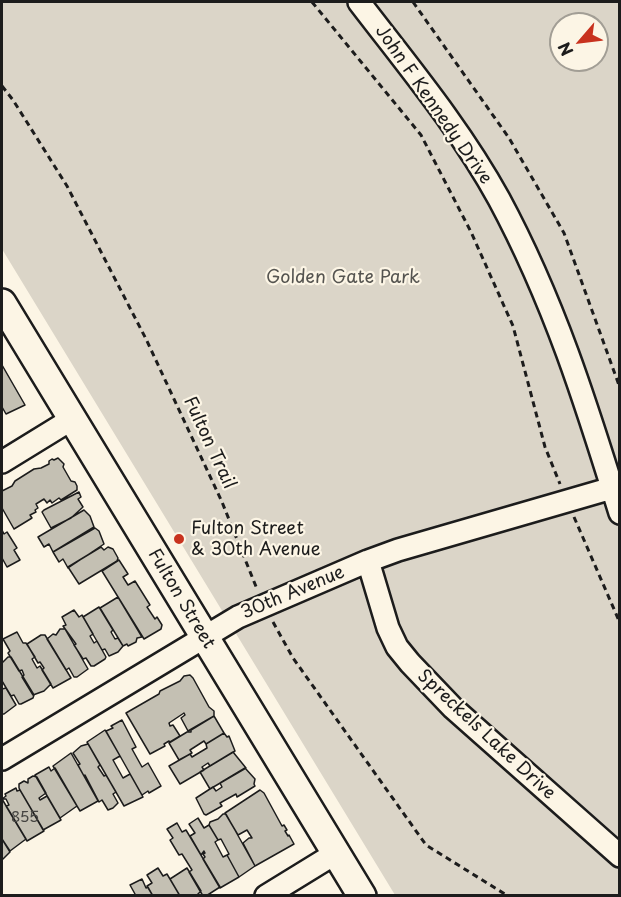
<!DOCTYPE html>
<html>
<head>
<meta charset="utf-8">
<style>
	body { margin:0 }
	#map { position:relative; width:621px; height:897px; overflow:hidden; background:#fcf5e5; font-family:"Playpen Sans",sans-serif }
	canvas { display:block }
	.frame { position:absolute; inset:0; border:3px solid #1c1c1c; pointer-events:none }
	.north { position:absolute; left:549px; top:12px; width:60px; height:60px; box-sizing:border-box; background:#fcf5e5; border:2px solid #a29e95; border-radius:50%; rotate:242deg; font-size:16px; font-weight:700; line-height:24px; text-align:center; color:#1c1c1c }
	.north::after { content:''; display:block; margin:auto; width:21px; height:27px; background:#c8321e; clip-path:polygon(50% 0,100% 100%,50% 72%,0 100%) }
</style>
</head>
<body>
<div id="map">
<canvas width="621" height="897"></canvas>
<div class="frame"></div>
<div class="north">N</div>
</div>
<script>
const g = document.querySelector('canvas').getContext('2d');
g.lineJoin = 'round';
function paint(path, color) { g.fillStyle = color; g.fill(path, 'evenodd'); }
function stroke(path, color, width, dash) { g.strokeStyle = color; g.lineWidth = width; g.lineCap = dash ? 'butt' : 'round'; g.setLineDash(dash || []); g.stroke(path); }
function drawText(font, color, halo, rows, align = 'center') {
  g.font = font + ' "Playpen Sans",sans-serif'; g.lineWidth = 4.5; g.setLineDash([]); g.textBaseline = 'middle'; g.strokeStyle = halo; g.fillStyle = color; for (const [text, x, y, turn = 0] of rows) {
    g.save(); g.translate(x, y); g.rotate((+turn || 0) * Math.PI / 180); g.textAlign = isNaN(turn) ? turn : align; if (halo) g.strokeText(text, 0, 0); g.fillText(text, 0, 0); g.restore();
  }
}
paint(new Path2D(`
	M2 2H619V895H395L2 249ZM561 24H597V60H561Z`), '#dbd5c8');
const building = new Path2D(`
	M2 365 25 405 6 414 2 407Z
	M58 458 64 464 63 467 71 481 75 482 77 486V490L61 500 59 498 52 503 50 500 47 503 44 499 36 504 38 508 35 510 36 512 30 515 32 518 14 529 2 508V491L12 486 15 481 34 469 41 468 49 464V461L52 459 54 460Z
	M79 492 81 497 78 499 83 507 71 518 51 528 42 512 44 510Z
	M84 510 90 516 94 527 53 552 49 544 44 547 38 537Z
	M95 528 99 531 104 544 68 568 63 559 59 562 53 552Z
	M2 530 4 534 7 532 17 548 14 550 20 560 7 567 2 558Z
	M101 547 104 550 108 547 113 549 118 558 117 561 79 584 68 567Z
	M119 560 128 574 123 577 128 585 135 581 150 605 147 607 155 619 157 617 162 625 161 629 144 639 102 571Z
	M118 597 142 637 137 638 136 642 128 646 127 644 123 646 100 608Z
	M99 607 113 630 111 632 115 639 118 638 123 646 118 652 109 656 105 649 102 650 83 617Z
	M74 610 79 617 82 615 93 634 90 636 94 643 97 641 106 657 105 659 94 666H91L86 658 83 659 74 645 76 644 63 626 66 625 62 617Z
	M60 629H65L88 669 77 677H74L69 668 66 670 47 639 53 634 56 635Z
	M17 632 23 643H26L35 657 32 659 37 668 40 666 51 684 44 691 33 695 22 677 24 675 22 670 19 671 8 653 10 651 3 639Z
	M41 635H45L71 678 53 688 42 670 44 668 40 662 38 663 27 644Z
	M8 657H11L34 695 33 698 21 704H19L14 695 11 696 2 681V663Z
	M190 675 193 678 209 707 214 711V716L188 731 181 718 185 715 184 713 169 723 170 726 173 725 180 736 170 742 169 741 164 744 165 746 150 754 126 713 159 694 160 691 180 681 184 676Z
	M2 688V689L6 688 16 705 4 714H2Z
	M214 716 224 733 206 744 204 741 190 750 192 753 179 760 169 743 187 732H191V730Z
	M122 720 136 747 132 749 142 767 148 763 161 786 149 793 148 791 142 795 106 731 113 728 111 726Z
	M105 730 120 756 113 760 123 778 130 774 143 797 124 806 87 742Z
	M224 733 227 737 229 736 235 751 210 766 208 763 202 767 204 770 180 784 169 766 190 754 192 757 207 748 206 744Z
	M88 744 100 765 98 767 104 776 106 775 116 792 113 794 118 803 113 808 108 810 102 800 99 802 85 775 84 776 78 765 80 764 73 753 81 746Z
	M233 752 246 768 210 789 200 772Z
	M71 753 98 801 80 811 53 766Z
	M49 767 51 771 55 768 77 806 60 818 35 775Z
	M245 768 255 779 254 784 255 786 237 797 236 794 220 803 222 806 206 815 204 814 196 798 213 787 216 791 222 787 220 783Z
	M33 776 37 777 46 793 39 798 40 800 47 796 61 820 43 830 19 788V784L24 781 28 783V779Z
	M16 788 17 791 20 790 44 831 27 841 6 806 9 805 6 799H2L6 796 5 794Z
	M260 790 264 793 282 826 284 825 287 830 285 831 288 836 289 835 294 844 255 866 243 843 249 838H252L247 830 238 835 225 813Z
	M2 799 26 839 10 851 2 839Z
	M223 814H226L255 866 239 877 227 855 229 854 221 839 218 840 209 825 210 822 218 819Z
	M198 818 204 828 209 825 218 840 215 842 223 857 227 855 239 877 220 888 203 859 205 857 203 854 205 853 204 851 201 855 190 836 195 833 189 824Z
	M177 823 182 832 186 830 220 887 206 896H203L189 872 192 870 182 854 179 855 170 840 173 838 167 829Z
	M2 839 10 852 3 859 2 858Z
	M158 868 163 876 167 874 180 896H153L147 886 152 883 147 875Z
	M187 868 201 891 196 896H180L170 879Z
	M142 879 146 888 148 887 153 896H132L135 894 130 885Z`);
paint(building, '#c4c0b3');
stroke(building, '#1c1c1c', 1.5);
const minor = new Path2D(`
	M359 2C408 66 460 128 499 199 554 301 586 403 620 513
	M2 462 72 419
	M368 561 388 628 397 647 410 663 453 708 620 856
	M2 759 238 617 368 561 398 550 612 488
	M266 896 336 853`);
const major = new Path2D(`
	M2 303 362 896`);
stroke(minor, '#1c1c1c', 26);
stroke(major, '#1c1c1c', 32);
stroke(new Path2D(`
	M312 2 421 135 471 232 513 326 545 447 560 484
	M413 2 509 138 564 233 620 388
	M2 86 13 100 67 186 146 339 222 502 257 589
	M574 517 620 623
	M273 622 293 658 426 845 508 896`), '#1c1c1c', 3, [6, 4.5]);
stroke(minor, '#fcf5e5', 21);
stroke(major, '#fcf5e5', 27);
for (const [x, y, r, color] of [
	[179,539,6,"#c8321e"]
]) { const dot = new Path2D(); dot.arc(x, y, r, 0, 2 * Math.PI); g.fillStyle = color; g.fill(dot); stroke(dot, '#fcf5e5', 2); }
drawText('15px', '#464542', null, [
	["855",25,818]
]);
drawText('18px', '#1c1c1c', '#fcf5e5', [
	["John F Kennedy Drive",433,105,55],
	["Fulton Trail",209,443,65],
	["30th Avenue",293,593,-23],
	["Fulton Street",181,599,59],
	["Spreckels Lake Drive",486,735,43]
]);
drawText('18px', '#555450', '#fcf5e5', [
	["Golden Gate Park",343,278]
]);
drawText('18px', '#1c1c1c', '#fcf5e5', [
	["Fulton Street",191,529],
	["& 30th Avenue",191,550]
], 'left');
</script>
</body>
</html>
